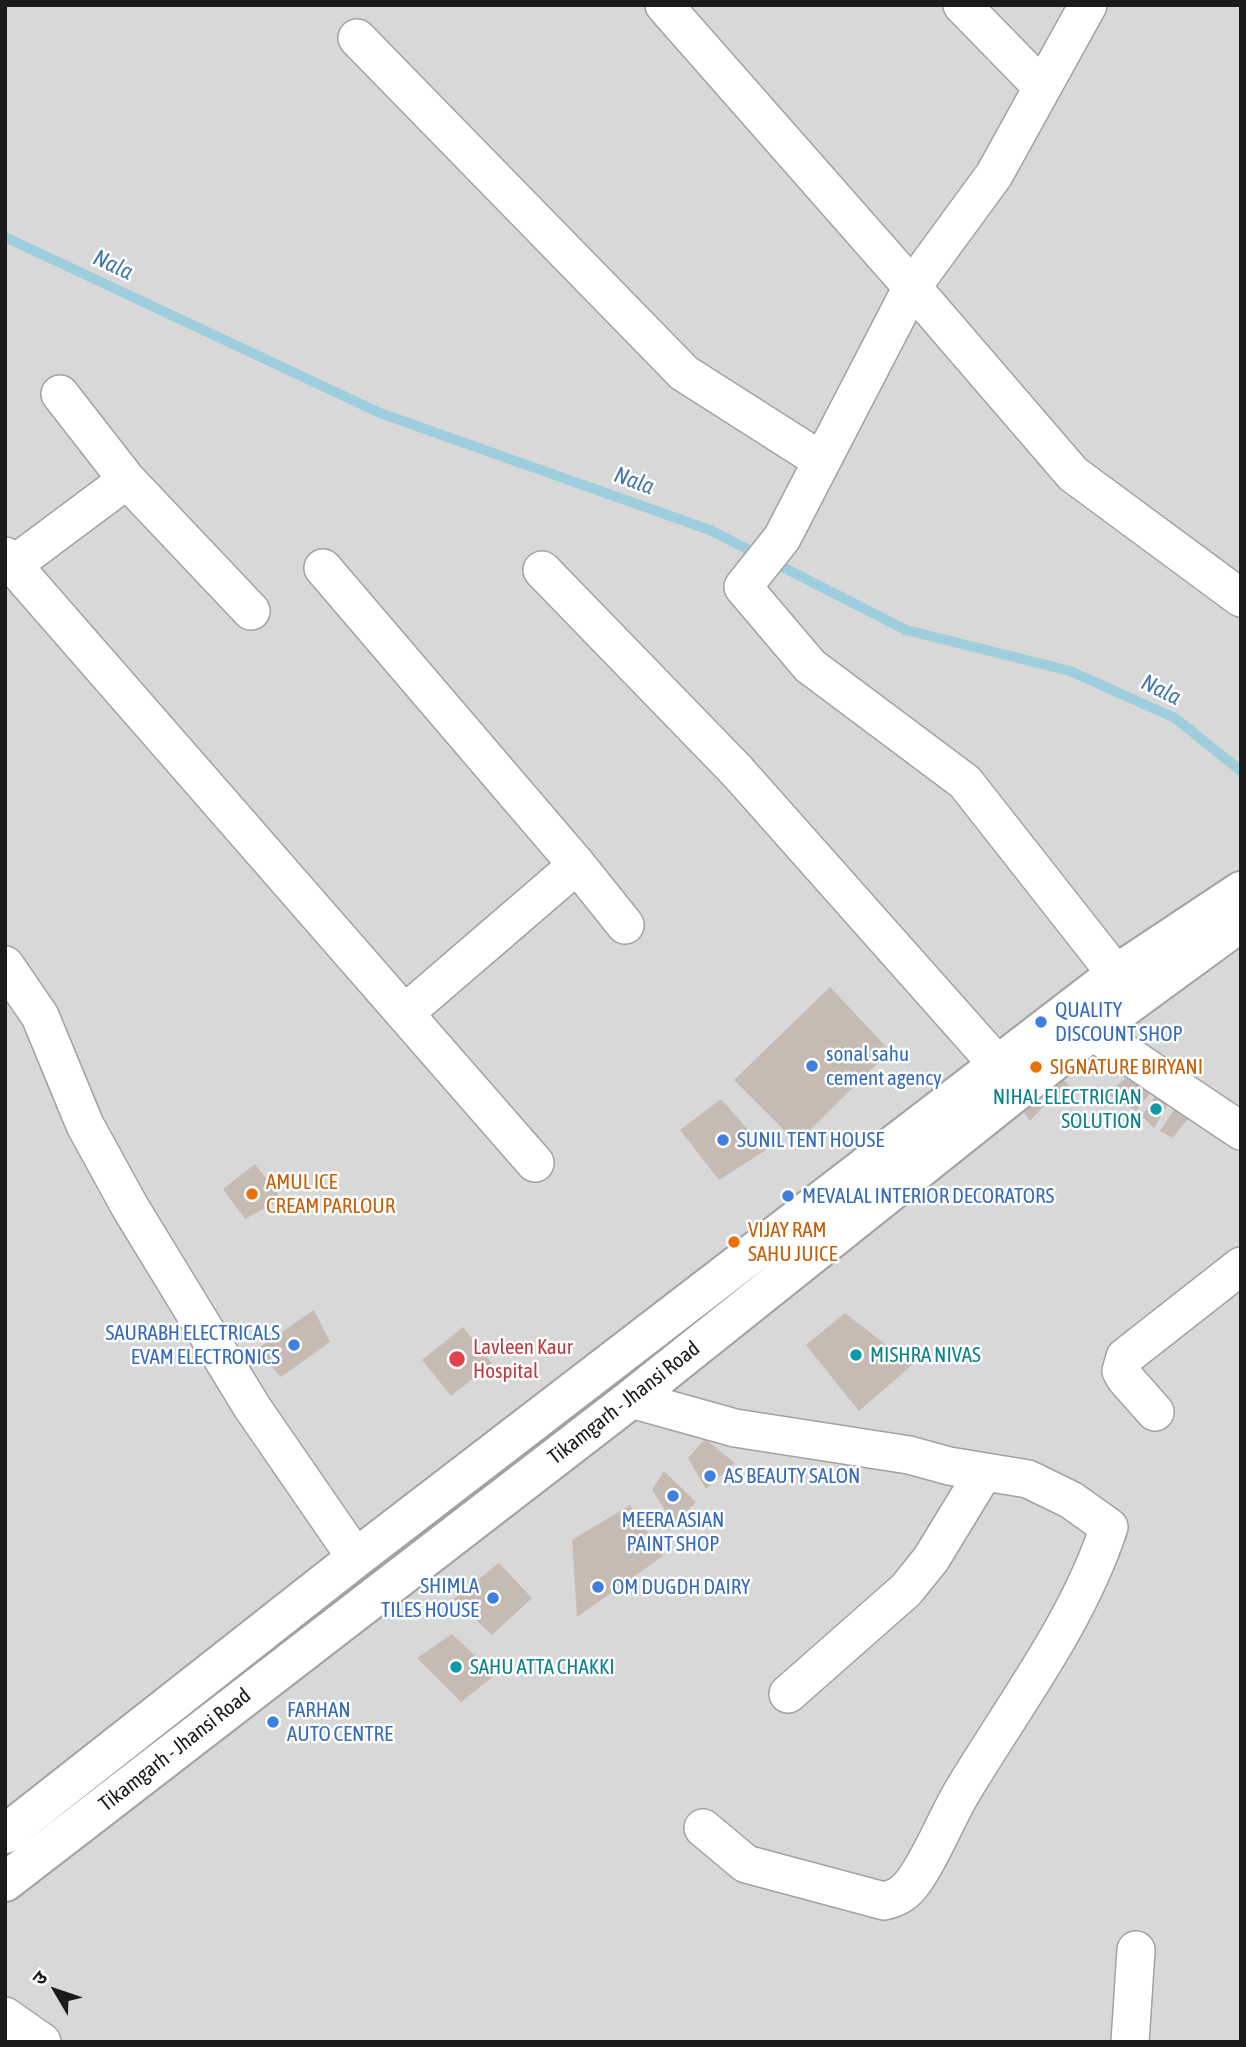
<!DOCTYPE html>
<html>
<head>
<meta charset="utf-8">
<style>
	body { margin:0 }
	#map { position:relative; width:1246px; height:2047px; overflow:hidden; background:#ede9e0; font-family:"Asap Condensed","Noto Sans Devanagari",sans-serif }
	canvas { display:block }
	.frame { position:absolute; inset:0; border:7px solid #1b1b1b; pointer-events:none }
	.north { position:absolute; left:21px; top:1956px; width:70px; height:70px; -webkit-text-stroke:5px #fff; paint-order:stroke; rotate:309deg; font-size:19px; font-weight:700; line-height:28px; text-align:center; color:#1b1b1b }
	.north::after { content:''; display:block; margin:auto; width:24px; height:32px; background:#1b1b1b; clip-path:polygon(50% 0,100% 100%,50% 72%,0 100%) }
</style>
</head>
<body>
<div id="map">
<canvas width="1246" height="2047"></canvas>
<div class="frame"></div>
<div class="north">उ</div>
</div>
<script>
const g = document.querySelector('canvas').getContext('2d');
g.lineJoin = 'round';
function paint(path, color) { g.fillStyle = color; g.fill(path, 'evenodd'); }
function stroke(path, color, width, dash) { g.strokeStyle = color; g.lineWidth = width; g.lineCap = dash ? 'butt' : 'round'; g.setLineDash(dash || []); g.stroke(path); }
function drawText(font, color, halo, rows, align = 'center') {
  g.font = font + ' "Asap Condensed",sans-serif'; g.lineWidth = 5; g.setLineDash([]); g.textBaseline = 'middle'; g.strokeStyle = halo; g.fillStyle = color; for (const [text, x, y, turn = 0] of rows) {
    g.save(); g.translate(x, y); g.rotate((+turn || 0) * Math.PI / 180); g.textAlign = isNaN(turn) ? turn : align; if (halo) g.strokeText(text, 0, 0); g.fillText(text, 0, 0); g.restore();
  }
}
paint(new Path2D(`
	M5 5H1241V2042H5Z`), '#d9d8d8');
stroke(new Path2D(`
	M5 237 380 413 710 530 906 630 1070 671 1175 718 1241 771`), '#9ecedd', 10);
paint(new Path2D(`
	M830 987 890 1051 797 1143 734 1080Z
	M1054 1071 1070 1086 1050 1102 1038 1085Z
	M1132 1074 1152 1091 1136 1111 1106 1093Z
	M1034 1091 1044 1106 1030 1121 1019 1104Z
	M1157 1093 1169 1103 1154 1128 1142 1116Z
	M721 1099 766 1150 719 1180 680 1130Z
	M1177 1105 1192 1114 1172 1138 1160 1131Z
	M255 1164 282 1199 245 1219 223 1189Z
	M314 1310 330 1342 281 1377 257 1349Z
	M845 1313 912 1365 859 1411 806 1345Z
	M463 1327 492 1363 451 1396 422 1360Z
	M705 1439 735 1463 706 1489 688 1458Z
	M664 1471 696 1502 674 1524 652 1490Z
	M630 1505 663 1556 577 1617 572 1540Z
	M499 1563 532 1598 492 1635 454 1599Z
	M452 1634 495 1675 461 1702 417 1658Z`), '#c5bbb3');
const minor = new Path2D(`
	M664 5 912 287 1073 474 1241 598
	M962 5 1042 87
	M1088 5 994 175 912 287 782 538 743 587 810 666 965 782 1116 974
	M357 38 684 373 822 461
	M60 394 127 480 251 611
	M5 556 535 1163
	M13 565 127 480
	M323 568 577 865 625 925
	M542 570 737 771 998 1065
	M5 965 40 1016 85 1125 130 1207 252 1407 356 1558
	M405 1013 577 865
	M1068 1015 1241 1131
	M631 1399 735 1428 909 1455 949 1466 1028 1479 1071 1500 1109 1527C1077 1624 1014 1705 962 1792 945 1821 933 1854 914 1881 906 1892 898 1898 884 1901L746 1864 703 1828
	M1155 1412 1125 1378 1121 1371 1125 1357 1241 1266
	M788 1694 906 1590 931 1559 984 1472
	M5 2016 42 2042
	M1130 2042 1136 1950`);
const tertiary = new Path2D(`
	M5 1834 356 1558 1116 974 1241 891
	M5 1882 631 1399 1092 1031 1241 922`);
stroke(minor, '#a2a2a2', 40);
stroke(tertiary, '#a2a2a2', 42);
stroke(minor, '#fff', 37);
stroke(tertiary, '#fff', 38);
for (const [x, y, r, color] of [
	[1041,1022,7,"#3f7fe0"],
	[812,1066,7,"#3f7fe0"],
	[1036,1067,7,"#e8710a"],
	[1156,1109,7,"#0f9aa8"],
	[723,1140,7,"#3f7fe0"],
	[252,1194,7,"#e8710a"],
	[788,1196,7,"#3f7fe0"],
	[734,1242,7,"#e8710a"],
	[294,1345,7,"#3f7fe0"],
	[856,1355,7,"#0f9aa8"],
	[457,1359,9,"#e0444e"],
	[710,1476,7,"#3f7fe0"],
	[673,1496,7,"#3f7fe0"],
	[598,1587,7,"#3f7fe0"],
	[493,1598,7,"#3f7fe0"],
	[456,1667,7,"#0f9aa8"],
	[273,1722,7,"#3f7fe0"]
]) { const dot = new Path2D(); dot.arc(x, y, r, 0, 2 * Math.PI); g.fillStyle = color; g.fill(dot); stroke(dot, '#fff', 2.5); }
drawText('21px', '#366cbe', '#fff', [
	["QUALITY",1055,1010],
	["DISCOUNT SHOP",1055,1034],
	["sonal sahu",826,1054],
	["cement agency",826,1078],
	["SUNIL TENT HOUSE",737,1140],
	["MEVALAL INTERIOR DECORATORS",802,1196],
	["SAURABH ELECTRICALS",280,1333,"right"],
	["EVAM ELECTRONICS",280,1357,"right"],
	["AS BEAUTY SALON",724,1476],
	["MEERA ASIAN",673,1520,"center"],
	["PAINT SHOP",673,1544,"center"],
	["SHIMLA",479,1586,"right"],
	["TILES HOUSE",479,1610,"right"],
	["OM DUGDH DAIRY",612,1587],
	["FARHAN",287,1710],
	["AUTO CENTRE",287,1734]
], 'left');
drawText('21px', '#c56008', '#fff', [
	["SIGNATURE BIRYANI",1050,1067],
	["AMUL ICE",266,1182],
	["CREAM PARLOUR",266,1206],
	["VIJAY RAM",748,1230],
	["SAHU JUICE",748,1254]
], 'left');
drawText('21px', '#0d838f', '#fff', [
	["NIHAL ELECTRICIAN",1142,1097,"right"],
	["SOLUTION",1142,1121,"right"],
	["MISHRA NIVAS",870,1355],
	["SAHU ATTA CHAKKI",470,1667]
], 'left');
drawText('21px', '#be3a42', '#fff', [
	["Lavleen Kaur",473,1347],
	["Hospital",473,1371]
], 'left');
drawText('21px', '#1b1b1b', '#fff', [
	["Tikamgarh - Jhansi Road",624,1403,-38],
	["Tikamgarh - Jhansi Road",175,1750,-38]
]);
drawText('italic 23px', '#4678ac', '#fff', [
	["Nala",113,265,25],
	["Nala",634,481,20],
	["Nala",1161,690,26]
]);
</script>
</body>
</html>
